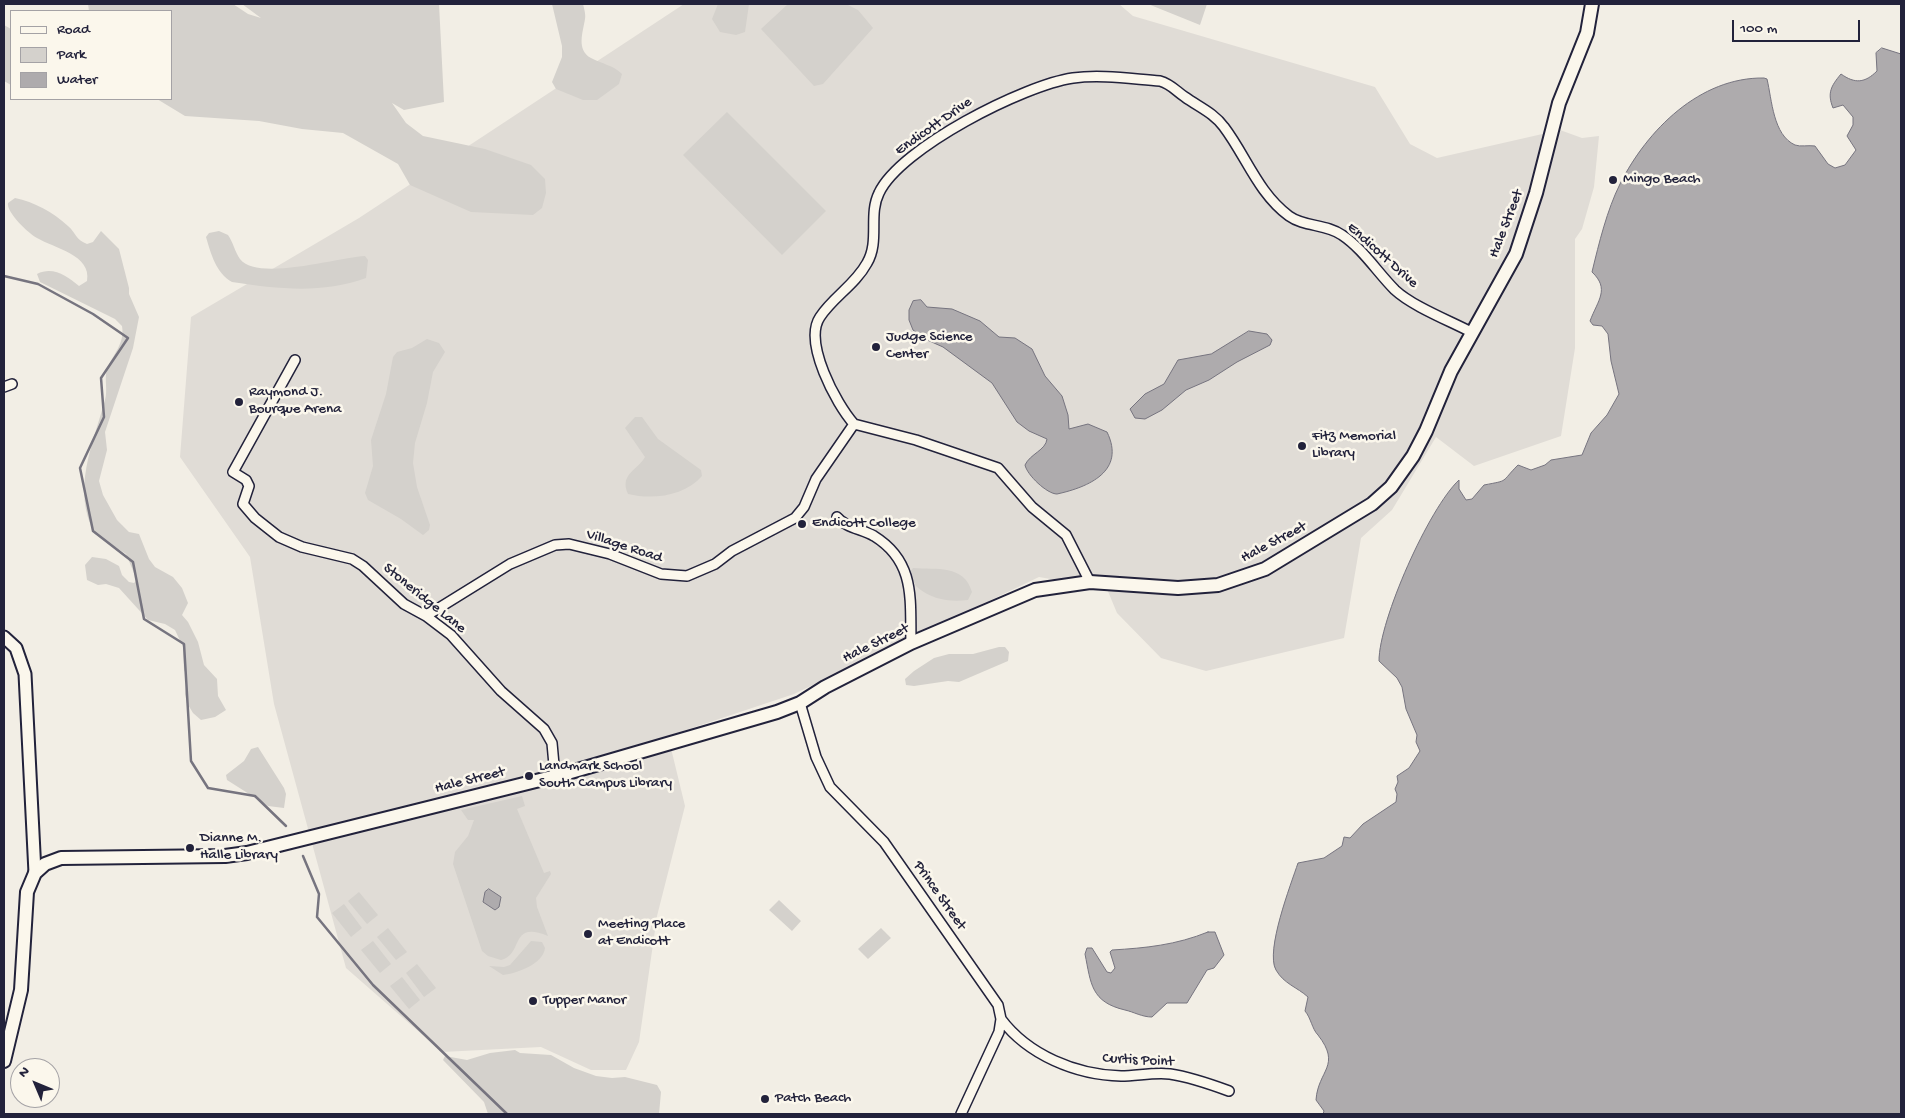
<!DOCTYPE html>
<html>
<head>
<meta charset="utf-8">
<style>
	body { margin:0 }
	#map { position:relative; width:1905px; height:1118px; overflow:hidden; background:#f2eee5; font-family:"Gochi Hand",sans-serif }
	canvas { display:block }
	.frame { position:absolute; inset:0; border:5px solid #22223b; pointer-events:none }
	.legend { position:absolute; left:10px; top:10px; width:162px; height:90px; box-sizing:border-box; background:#fbf7ec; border:1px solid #a4a2a5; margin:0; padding:6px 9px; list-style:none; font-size:15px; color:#22223b }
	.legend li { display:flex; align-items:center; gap:10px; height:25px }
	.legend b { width:25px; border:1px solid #a4a2a5 }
	.north { position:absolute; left:10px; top:1058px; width:50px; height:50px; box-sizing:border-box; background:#fbf7ec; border:1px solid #a4a2a5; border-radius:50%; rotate:315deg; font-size:14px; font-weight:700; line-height:20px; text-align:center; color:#22223b }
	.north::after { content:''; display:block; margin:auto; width:18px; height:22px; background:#22223b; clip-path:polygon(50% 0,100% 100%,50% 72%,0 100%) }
	.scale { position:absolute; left:1732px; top:20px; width:128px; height:22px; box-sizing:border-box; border:2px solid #22223b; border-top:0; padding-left:6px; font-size:15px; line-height:18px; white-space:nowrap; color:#22223b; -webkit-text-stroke:4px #fbf7ec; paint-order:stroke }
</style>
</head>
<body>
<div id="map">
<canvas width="1905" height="1118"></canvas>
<div class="frame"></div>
<ul class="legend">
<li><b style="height:6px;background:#fbf7ec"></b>Road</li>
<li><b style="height:14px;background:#d4d1cc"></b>Park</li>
<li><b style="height:14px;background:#aeabad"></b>Water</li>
</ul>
<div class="north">N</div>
<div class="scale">100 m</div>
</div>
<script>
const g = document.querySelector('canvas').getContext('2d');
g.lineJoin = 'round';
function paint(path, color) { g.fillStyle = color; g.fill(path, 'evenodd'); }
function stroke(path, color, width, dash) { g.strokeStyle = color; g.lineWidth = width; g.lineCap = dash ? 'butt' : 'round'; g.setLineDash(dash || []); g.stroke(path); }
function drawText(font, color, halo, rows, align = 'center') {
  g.font = font + ' "Gochi Hand",sans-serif'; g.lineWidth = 5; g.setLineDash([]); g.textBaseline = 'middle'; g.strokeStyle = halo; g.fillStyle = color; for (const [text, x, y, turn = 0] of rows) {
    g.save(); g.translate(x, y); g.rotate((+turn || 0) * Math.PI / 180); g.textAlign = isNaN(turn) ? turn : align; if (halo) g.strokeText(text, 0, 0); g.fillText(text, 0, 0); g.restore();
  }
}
paint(new Path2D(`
	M684 4H1119L1133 16 1375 87 1410 144 1437 158 1560 130 1582 138 1599 136 1594 187 1582 229 1575 239V348L1561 436 1474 466 1436 437 1392 510 1361 538 1344 638 1206 671 1161 658 1117 613 1107 589 1039 577 794 694 668 736 685 806 657 916 639 1042 626 1070H591L541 1047 442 1052 346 968 274 704 250 557 180 457 191 317 359 218Z`), '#e0dcd6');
paint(new Path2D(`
	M88 4H233L248 14 261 18 242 4H439L444 102 404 110 392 103 406 123 423 136 485 149 531 165 545 179 546 193 542 208 533 215 471 212 410 185 398 164 343 133 302 129 259 121 185 116 157 99H171V11H89Z
	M552 4H583C584 8 586 15 585 19 583 32 576 50 591 58 602 64 613 65 622 74L619 84 597 100H583L556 89 552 82 562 57V46Z
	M718 4H749L745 32 736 35 720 32 712 19Z
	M788 4H846L858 10 873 28 823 84 814 86 761 29Z
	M1148 4H1207L1200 25Z
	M4 25 11 29V85L4 81Z
	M727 112 826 211 782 255 683 155Z
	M15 198C34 202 53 212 68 226 76 233 76 240 87 244L93 242 101 231 119 249 129 288V294L139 317 133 348 105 432 107 450 99 481 103 495 117 520 129 532 139 534 149 559 155 567 173 577 182 588 188 603 182 615 188 622 198 642 204 665 217 679 218 696 226 710 215 717 201 720 193 713 187 703 185 694 187 676 184 670 183 647 175 630 165 624 148 620 119 588 106 584 98 585 87 580 85 565 92 557 106 559 119 566 122 575 129 582 134 583 137 580 126 554 95 534C71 490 93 444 105 400 108 390 104 378 107 369 113 354 125 344 122 326L115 319 40 282 37 274C53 266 67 276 79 286L87 281C92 255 54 248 37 238 29 234 6 212 8 203Z
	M219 231 228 235C233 242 235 252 240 259 257 282 340 257 365 256L368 260 366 278C322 294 278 289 232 282 216 273 211 254 206 237L209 233Z
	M427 339 439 343 445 352 433 372 427 403 415 443 413 463 417 487 430 525 429 530 423 535 401 519 368 500 365 493 373 466 371 440 386 394 393 357 397 352 412 348Z
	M635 417H642L658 439 701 470 702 476C685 496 653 500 628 494 619 474 638 470 645 457L625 428Z
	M913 568C936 570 964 564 972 592L968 600C950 602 932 600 917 587 914 584 912 577 909 573Z
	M999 647H1005L1009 652 1008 661 959 682 948 681 914 686 906 685 905 679 914 671 934 658 949 654H973Z
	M258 747 284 788 286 794 284 808 268 806 227 780 226 775 244 761 251 749Z
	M522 796 525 806 517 809 544 873 550 871 551 874 536 898 537 907 548 936C509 920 524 955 501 960L488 956 482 951 453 864 455 852 468 836 474 820H468L461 810ZM491 889 501 897 495 910 483 900 486 891Z
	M359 892 378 915 367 924 348 901Z
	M779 900 801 921 792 931 769 910Z
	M344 904 362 928 351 937 332 913Z
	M388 928 407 952 396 960 377 937Z
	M881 928 891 938 868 959 858 949Z
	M373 941 391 964 380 973 361 950Z
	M531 941 542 942 545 948C543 964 518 973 503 975L489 966 504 967 510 965Z
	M417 964 436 988 424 997 406 973Z
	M402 977 420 1000 409 1009 390 986Z
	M515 1050 520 1053 551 1055 574 1068 596 1076 612 1078 625 1077 657 1085 661 1092 659 1114H488L484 1102 443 1060 445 1056 467 1060 490 1053Z`), '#d4d1cc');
const water = new Path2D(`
	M1882 48 1901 54V1114H1323L1324 1111 1316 1100C1318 1070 1342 1066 1318 1035 1312 1029 1311 1018 1305 1011L1308 997C1297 987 1284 984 1276 970 1265 951 1291 884 1298 863L1324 858 1342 846 1344 837 1350 838 1363 824 1396 802 1397 794 1395 789 1398 782 1397 776 1409 768 1420 751 1416 742 1417 735 1406 709 1402 687 1397 678 1379 661C1379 620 1429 508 1459 480V489L1466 500 1472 499 1484 485C1510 480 1500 483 1518 465L1531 470 1545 465 1551 460 1582 455 1591 433 1607 415 1619 394 1611 361 1608 334 1602 326 1593 325 1590 321C1598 300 1610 289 1592 272 1599 243 1607 210 1620 184 1647 130 1700 77 1764 78L1767 79C1772 100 1773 135 1795 145 1800 147 1809 145 1815 146L1828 164 1835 168 1845 165 1856 150 1847 136 1853 125V117L1843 105 1833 108C1827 93 1831 86 1841 74 1855 84 1865 83 1877 71L1876 53Z
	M921 300 927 307 952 309 980 321 999 337 1015 338 1032 349 1045 376 1062 396 1068 415 1069 429 1088 424 1107 432C1126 471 1089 487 1057 494 1047 494 1027 475 1025 465 1030 454 1046 450 1047 439L1029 431 1017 422 992 383 943 347 925 339 913 330 909 320V310L913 301Z
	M1249 331 1267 334 1272 340 1270 345 1237 362 1209 380 1186 390 1162 410 1145 419 1135 418 1130 409 1145 394 1164 384 1178 360 1211 354Z
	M489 889 501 897 499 907 495 910 483 902 485 892Z
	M1208 932H1215L1224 955 1214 968 1207 970 1187 1003H1167L1152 1017C1142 1017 1134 1012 1125 1010 1091 1002 1091 984 1085 954L1087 948H1092L1107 972 1111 973 1115 968 1110 952 1112 950C1146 948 1176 945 1208 932Z`);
paint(water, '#aeabad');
stroke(water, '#76747f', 1);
stroke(new Path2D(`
	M4 276 38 284 93 314 128 338 101 378 104 417 80 468 93 531 133 562 144 619 184 644 191 761 208 788 255 796 286 826
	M303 856 319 894 317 917 373 985 507 1114`), '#76747f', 2.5);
const minor = new Path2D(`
	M295 360 233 472 246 480 249 486 243 504 255 518 279 537 302 547 352 559 363 566 404 604 426 616 451 635 501 691 544 729 552 743 555 776
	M4 387 12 384
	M837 517C846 528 862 529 874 536 916 562 910 600 911 643
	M1090 582 1066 535 1032 507 998 468 916 440 854 424C836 404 803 342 820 317 833 297 855 285 867 263 880 241 868 215 879 193 900 148 1024 85 1073 78 1101 74 1132 79 1160 81 1171 84 1176 91 1185 97 1199 107 1214 113 1224 127 1246 156 1258 193 1289 216 1304 227 1327 224 1342 235 1363 249 1377 272 1395 290 1412 306 1450 321 1471 332
	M426 616 510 564 555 545 569 544 610 554 661 574 687 576 715 564 732 551 795 518 804 507 816 479 854 424
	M800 703 816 757 830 787 884 842 998 1005 1001 1019 999 1032 961 1114
	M1001 1019C1028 1055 1076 1075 1121 1076 1137 1076 1154 1072 1170 1074 1190 1077 1210 1084 1229 1091`);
const tertiary = new Path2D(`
	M4 637 16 648 25 674 35 873`);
const secondary = new Path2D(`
	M4 1061 21 990 27 892 35 873 45 864 61 858 225 856 247 853 564 774 777 712 800 703 825 687 911 643 1035 590 1090 582 1178 588 1218 585 1265 569 1372 504 1391 487 1413 456 1426 431 1451 371 1516 254 1536 193 1559 103 1587 33 1592 4`);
stroke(minor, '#22223b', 12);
stroke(tertiary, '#22223b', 15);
stroke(secondary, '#22223b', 16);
stroke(minor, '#fbf7ec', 9);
stroke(tertiary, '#fbf7ec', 11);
stroke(secondary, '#fbf7ec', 12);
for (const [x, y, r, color] of [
	[1613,180,5,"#22223b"],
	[876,347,5,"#22223b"],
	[239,402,5,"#22223b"],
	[1302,446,5,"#22223b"],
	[802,524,5,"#22223b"],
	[529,776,5,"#22223b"],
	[190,848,5,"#22223b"],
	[588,934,5,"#22223b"],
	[533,1001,5,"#22223b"],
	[765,1099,5,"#22223b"]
]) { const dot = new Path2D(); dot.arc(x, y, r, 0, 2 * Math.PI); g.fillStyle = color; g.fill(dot); stroke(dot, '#fbf7ec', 2); }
drawText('15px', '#22223b', '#fbf7ec', [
	["Endicott Drive",934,127,-35],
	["Hale Street",1507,224,-69],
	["Endicott Drive",1382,256,42],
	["Hale Street",1274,543,-28],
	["Village Road",624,547,18],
	["Stoneridge Lane",424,599,39],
	["Hale Street",876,644,-26],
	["Hale Street",470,781,-14],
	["Prince Street",939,896,55],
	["Curtis Point",1138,1061,3]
]);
drawText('15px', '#22223b', '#fbf7ec', [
	["Mingo Beach",1623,180],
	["Judge Science",886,338],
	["Center",886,355],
	["Raymond J.",249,393],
	["Bourque Arena",249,410],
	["Fitz Memorial",1312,437],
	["Library",1312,454],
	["Endicott College",812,524],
	["Landmark School",539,767],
	["South Campus Library",539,784],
	["Dianne M.",200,839],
	["Halle Library",200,856],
	["Meeting Place",598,925],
	["at Endicott",598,942],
	["Tupper Manor",543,1001],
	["Patch Beach",775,1099]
], 'left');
</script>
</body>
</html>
